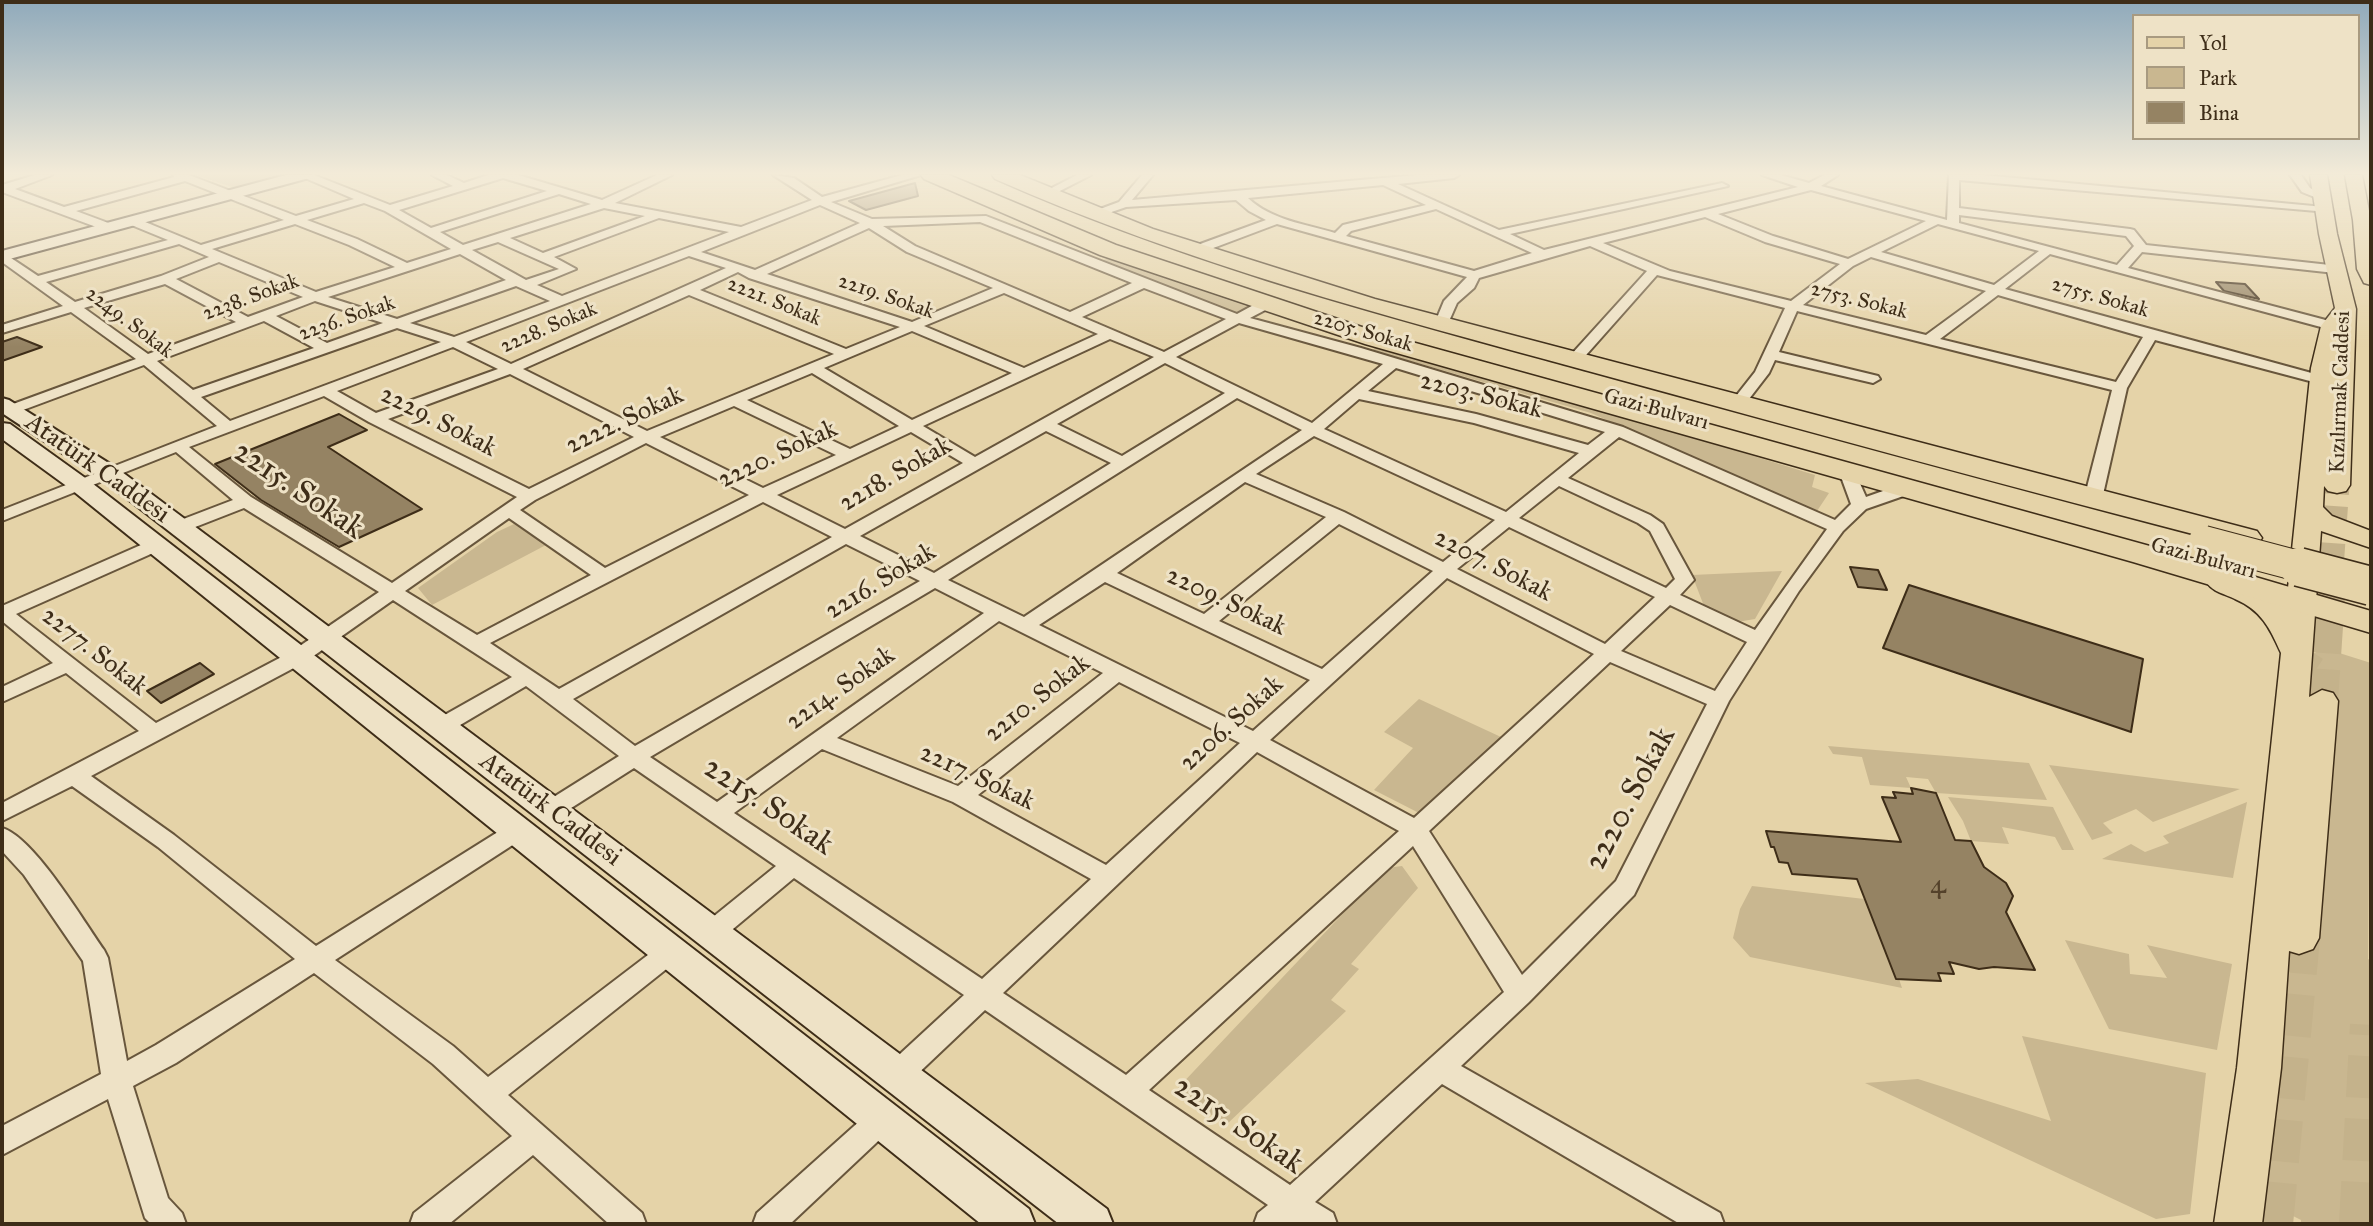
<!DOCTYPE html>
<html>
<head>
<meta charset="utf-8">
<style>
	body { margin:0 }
	#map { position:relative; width:2373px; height:1226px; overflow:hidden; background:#e5d3a8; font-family:"IM FELL Great Primer",serif }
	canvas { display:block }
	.frame { position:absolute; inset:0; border:4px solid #3e2d18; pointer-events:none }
	.legend { position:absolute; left:2132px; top:14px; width:228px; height:126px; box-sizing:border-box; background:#eee2c6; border:2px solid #a89a80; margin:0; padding:9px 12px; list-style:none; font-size:21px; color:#3e2d18 }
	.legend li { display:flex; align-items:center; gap:14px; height:35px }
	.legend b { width:35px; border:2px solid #a89a80 }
</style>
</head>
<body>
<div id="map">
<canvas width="2373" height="1226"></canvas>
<div class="frame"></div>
<ul class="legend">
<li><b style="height:9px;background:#e5d3a8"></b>Yol</li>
<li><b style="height:19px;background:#c9b790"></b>Park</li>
<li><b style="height:19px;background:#958363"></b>Bina</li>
</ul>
</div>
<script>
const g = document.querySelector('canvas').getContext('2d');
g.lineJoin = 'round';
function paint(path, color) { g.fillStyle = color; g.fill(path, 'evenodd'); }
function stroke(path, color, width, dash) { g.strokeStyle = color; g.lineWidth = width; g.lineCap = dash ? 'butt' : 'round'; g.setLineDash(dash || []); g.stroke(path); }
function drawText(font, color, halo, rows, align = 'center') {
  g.font = font + ' "IM FELL Great Primer",serif'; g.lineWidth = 6; g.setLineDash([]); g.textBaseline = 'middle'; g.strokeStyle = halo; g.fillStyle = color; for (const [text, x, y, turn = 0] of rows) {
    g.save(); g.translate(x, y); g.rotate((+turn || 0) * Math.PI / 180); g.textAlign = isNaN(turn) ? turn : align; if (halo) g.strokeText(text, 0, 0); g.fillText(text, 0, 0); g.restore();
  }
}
paint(new Path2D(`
	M195 175H279L235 188Z
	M1107 259 1116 261 1249 307 1236 313 1097 261Z
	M1378 346 1524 390 1707 438 1731 449 1815 475 1812 487 1829 493 1817 511 1758 488 1591 413 1372 350Z
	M514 524 546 545 432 605 418 588 497 532Z
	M1782 571 1755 619 1737 622 1704 606 1692 575Z
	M2318 651 2336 652 2371 663 2368 959 2371 961V1224H2301V1220L2263 1201 2292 922 2321 933 2334 705 2306 696 2310 656Z
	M1419 699 1501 737 1419 813 1374 790 1413 748 1384 732Z
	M1828 746 2029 763 2047 800 1936 793 1928 779 1906 777 1911 788 1870 785 1862 757 1833 754Z
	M2049 765 2240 789 2153 822 2136 809 2103 823 2113 833 2092 840Z
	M1948 797 2053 807 2074 850H2062L2055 837 2002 827 2009 844 1971 841 1963 821Z
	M2247 802 2233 878 2102 859 2131 844 2145 852 2169 843 2163 836Z
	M1402 866 1418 888 1351 964 1359 969 1331 1000 1346 1011 1226 1125 1176 1090 1386 868Z
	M1752 886 1873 900 1902 988 1750 957 1733 938 1740 909Z
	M2065 940 2129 954 2130 974 2167 978 2147 945 2232 964 2217 1050 2109 1029Z
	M2022 1036 2206 1073 2190 1214 2156 1219 1865 1083 1918 1079 2051 1121Z`), '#c9b790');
const building = new Path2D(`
	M915 183 918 196 866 210 849 201Z
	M2216 282 2245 284 2259 299 2224 291Z
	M17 337 42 347 2 361V342Z
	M339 414 367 430 328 447 422 509 339 547 261 500 215 464Z
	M1850 567 1878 570 1887 590 1858 587Z
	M1909 585 2143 659 2131 732 1883 648Z
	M200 663 214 674 161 703 147 691Z
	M1911 788 1936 793 1955 840 1971 841 1984 867 2006 883 2013 896 2006 912 2035 970 1994 967 1979 969 1949 962 1954 974 1938 973 1941 981 1896 979 1857 879 1792 874 1788 863 1779 862 1774 847H1771L1766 831 1901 842 1882 797 1896 798 1893 792 1913 794Z`);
paint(building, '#958363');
stroke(building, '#3e2d18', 2);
stroke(new Path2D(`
	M2331 568 2337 485`), '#c4b28b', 25, [25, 12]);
stroke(new Path2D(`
	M2292 677 2328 622
	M2322 701 2331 567`), '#c4b28b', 32, [32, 16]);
stroke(new Path2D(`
	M2272 1224 2299 938
	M2360 1224 2371 1025`), '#c4b28b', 42, [42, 21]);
const street = new Path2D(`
	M35 175H52L15 189 64 207 174 177 173 175H189L296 216 354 199 298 175H314L390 205 453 186 432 175H447L464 183 488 175H518L602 200 657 175H672L615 203 741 227 812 200 773 175 794 178 822 197 902 175H921L831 202 872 219 986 216 1237 314 1259 302H1269V308L1250 318 1361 348 1623 427 1835 520 1851 504 1840 474 1842 470H1854L1866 497 1900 485H1912L1914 489 1912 493 1866 509 1843 531 1799 591 1729 701 1634 895 1529 1002 1461 1066 1720 1213 1724 1224H1680L1442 1084 1315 1202 1333 1213 1337 1224H1254L1258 1213 1268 1205 985 1010 908 1083 898 1087 888 1083 884 1074 888 1065 964 995 794 878 721 939 712 942 703 939 699 932 703 925 776 866 634 768 557 817 549 819 541 817 537 811 541 805 619 756 526 686 450 731 442 733 434 731 431 726 434 721 512 677 393 600 305 662 91 776 174 835 316 946 509 825 517 822 525 825 529 831 525 837 335 960 453 1046 488 1077 661 945 670 941 679 945 683 952 679 959 508 1095 642 1213 646 1224H609L533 1155 449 1224H410L414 1213 512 1136 433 1064 314 973 176 1063 133 1086 168 1198 182 1213 186 1224H151L145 1218 108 1099 2 1155V1126L101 1074 83 961 24 875 2 851V828C34 837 84 922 104 950L108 958 127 1061 156 1045 295 959 158 847 72 786 2 821V803L139 731 66 673 2 702V687L53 663 2 621V606L150 541H162L165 545 162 549 16 614 156 723 291 652 379 592 244 508 185 531H173L170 527 173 523 233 500 176 452 2 521V510L217 426 144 365 15 413H5L2 410 5 407 136 359 71 312 2 333V325L63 306 2 262V252L38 276 168 240 129 224 127 221 133 217 201 245 284 220 185 181 76 211 111 224V230L107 231 2 192V185ZM503 178 547 191 431 228 399 210ZM559 194 591 204 463 245 440 232ZM364 203 385 211 451 249 407 263 357 239 307 220ZM820 205 860 223 755 270 701 252ZM604 208 645 216 543 253 510 238ZM659 218 729 232 562 296 537 285 576 269 554 257ZM980 222 1132 283 1070 312 915 246 883 226ZM295 224 349 245 395 267 316 292 212 249ZM869 228 907 252 993 288 912 322 767 274ZM498 242 559 269 526 280 472 250ZM179 244 209 257 161 276 75 302 46 282ZM460 254 506 280 397 319 328 297ZM689 256 726 268 511 364 466 342ZM219 262 303 297 248 317 176 279ZM738 272 749 278 900 327 846 349 700 290ZM165 284 236 322 148 354 84 308ZM516 286 550 301 454 337 410 323ZM1144 288 1226 319 1164 352 1082 317ZM1004 293 1098 334 1024 368 924 326ZM689 295 834 354 647 431 523 369ZM315 301 383 323 327 343 276 316ZM264 321 314 348 193 390 157 361ZM1239 323 1383 364 1312 423 1176 357ZM397 328 441 342 230 421 201 397ZM912 331 1012 373 912 420 824 368ZM1110 339 1154 357 975 457 923 426ZM453 347 498 369 376 413 337 391ZM1165 363 1225 393 1122 456 1057 424ZM1396 368 1605 432 1588 445 1476 414 1368 391ZM812 373 899 426 850 449 747 400ZM510 374 634 437 529 489 388 419ZM324 396 369 422 517 497 392 583 251 497 189 447ZM1237 398 1302 430 1024 617 948 580ZM1359 399 1474 423 1579 453 1506 512 1324 429ZM734 406 836 455 763 488 660 437ZM1046 431 1111 463 934 573 860 536ZM911 432 963 463 845 529 777 495ZM1314 436 1495 520 1443 562 1344 512 1256 474ZM1619 437 1827 529 1755 630 1680 595 1694 580 1663 524 1650 515 1568 478ZM646 443 749 495 605 568 520 510 535 500ZM1245 482 1326 517 1204 614 1117 573ZM1559 486 1638 523 1650 531 1675 579 1666 588 1519 518ZM763 502 832 537 559 689 490 643ZM509 518 591 575 477 635 405 591ZM1339 524 1433 571 1322 669 1219 621ZM1509 527 1655 597 1605 644 1457 569ZM846 544 920 581 635 746 573 699ZM1447 578 1594 654 1414 818 1270 740ZM1105 582 1310 680 1253 731 1039 625ZM935 588 984 613 717 802 650 757ZM1670 605 1747 642 1715 691 1621 651ZM999 621 1103 673 958 786 837 738ZM1610 662 1707 704 1616 881 1522 975 1429 831ZM1119 682 1240 743 1106 865 978 795ZM822 749 953 802 1091 879 982 979 734 813ZM1257 752 1399 831 1126 1075 1003 993ZM1413 846 1504 992 1290 1185 1149 1090Z
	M1077 175H1091L1050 196 1040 194Z
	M1142 175H1153L1132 200 1417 175H1459L1454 178 1398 184 1499 230 1722 183 1728 186 1510 234 1544 250 1798 187 1762 175H1781L1809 183 1824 175H1838L1821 186 1947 220 1949 175H1983L2324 207 2328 208V212L1959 180V208L2130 229 2134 230 2146 245 2339 266 2341 269 2335 273 2142 252 2128 268 2337 323 2339 326 2332 330 2050 254 2005 289 2326 377 2328 380 2321 384 2155 340 2127 388 2102 499 2093 504 2084 499 2112 390 1797 311 1779 352 1878 376 1880 379 1873 383 1775 360 1769 373 1742 408 1737 410 1729 405 1755 372 1785 308 1657 275 1579 363 1574 364 1567 360 1569 357 1647 271 1590 246 1479 278 1474 288 1457 303 1446 328 1441 329 1434 325 1444 301 1467 277 1277 224 1200 253H1192V247L1266 220 1249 211 1236 200 1126 207 1100 216H1092V212L1119 202ZM1383 185 1426 205 1343 225 1335 233C1305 224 1271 220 1248 198ZM1811 190 1926 221 1848 259 1773 236 1718 214ZM1436 209 1532 253 1474 271 1346 236 1351 231ZM1959 215 2126 236 2134 246 2117 265 1959 223ZM1705 217 1765 242 1840 264 1791 301 1670 271 1603 243ZM1938 224 2039 251 1994 285 1881 252ZM1871 257 1986 291 1926 335 1803 305 1853 266ZM1998 295 2143 337 2116 382 1940 339Z
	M2290 175H2301L2310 188 2328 197 2322 200 2302 192Z
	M882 1106 892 1110 896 1119 892 1128 790 1224H753L757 1213 872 1110Z`);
const secondary = new Path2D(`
	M286 175H311L309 178 2 261V251Z
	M2 398 9 400 118 469 1107 1209 1113 1224H1059L102 479 2 413Z
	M2 423 10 424 88 480 1029 1209 1035 1224H981L72 490 2 439Z`);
const primary = new Path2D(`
	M2310 175H2327L2337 234 2356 309 2350 485 2346 491 2337 493 2328 491 2324 486 2323 507 2332 516 2371 531V548L2321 531 2309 697 2322 690 2333 693 2338 701 2319 938 2313 949 2299 954 2289 951 2281 1068 2262 1224H2214L2237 1068 2281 653C2270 628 2261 610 2235 599 2225 594 2213 592 2207 583L2211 577C2235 571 2269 589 2286 607L2311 368 2321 326 2335 308 2319 234Z
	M2345 175H2362L2371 221V285L2364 283 2357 269 2353 220Z`);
const highway = new Path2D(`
	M921 175H949L1116 245 1383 334 2157 548 2371 611V633L2133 562 1365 344 1100 255 924 179Z
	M992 175H1020L1153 229 1375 299 2257 531 2262 538 2257 545 2246 548 2235 545C2018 489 1803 430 1588 371 1383 315 1190 265 995 179Z`);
stroke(street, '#68563c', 4);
stroke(secondary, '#3e2d18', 4);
stroke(primary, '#3e2d18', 3);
stroke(highway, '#3e2d18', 3);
paint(street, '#eee2c6');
paint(secondary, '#eee2c6');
paint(primary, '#e5d3a8');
paint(highway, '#e5d3a8');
const highwayBridgeFar1 = new Path2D(`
	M2204 541 2306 568`);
const highwayBridge = new Path2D(`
	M2299 567 2371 586`);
stroke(highwayBridgeFar1, '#3e2d18', 32, []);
stroke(highwayBridge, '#3e2d18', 41, []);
stroke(highwayBridgeFar1, '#e5d3a8', 30);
stroke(highwayBridge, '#e5d3a8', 38);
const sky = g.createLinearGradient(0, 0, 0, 347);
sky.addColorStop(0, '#90aabb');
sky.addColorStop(0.5, '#f3ebd8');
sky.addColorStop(1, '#f3ebd800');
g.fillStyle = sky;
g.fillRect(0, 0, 2373, 347);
drawText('21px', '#3e2d18', '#eee2c6', [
	["2219. Sokak",886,297,19],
	["2238. Sokak",251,298,-20],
	["2755. Sokak",2100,298,16],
	["2753. Sokak",1859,301,14],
	["2221. Sokak",774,302,22],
	["2236. Sokak",347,319,-19],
	["2249. Sokak",129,323,37],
	["2228. Sokak",549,328,-23],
	["2205. Sokak",1363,332,16],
	["Kızılırmak Caddesi",2341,392,-88],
	["Gazi Bulvarı",1656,410,15],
	["Gazi Bulvarı",2203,559,15]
]);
drawText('26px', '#3e2d18', '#eee2c6', [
	["2203. Sokak",1481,396,14],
	["2222. Sokak",625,421,-25],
	["2229. Sokak",438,422,27],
	["2220. Sokak",778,455,-25],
	["Atatürk Caddesi",97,469,35],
	["2218. Sokak",896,475,-30],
	["2207. Sokak",1493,566,27],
	["2216. Sokak",881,582,-31],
	["2209. Sokak",1226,602,25],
	["2277. Sokak",94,652,38],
	["2214. Sokak",841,689,-35],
	["2210. Sokak",1038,699,-38],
	["2206. Sokak",1232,724,-42],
	["2217. Sokak",977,778,25],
	["Atatürk Caddesi",550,810,37]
]);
drawText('28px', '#54422b', null, [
	["4",1938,886]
]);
drawText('32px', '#3e2d18', '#eee2c6', [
	["2215. Sokak",298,491,34],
	["2220. Sokak",1631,799,-62],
	["2215. Sokak",768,807,34],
	["2215. Sokak",1238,1126,34]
]);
</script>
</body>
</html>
